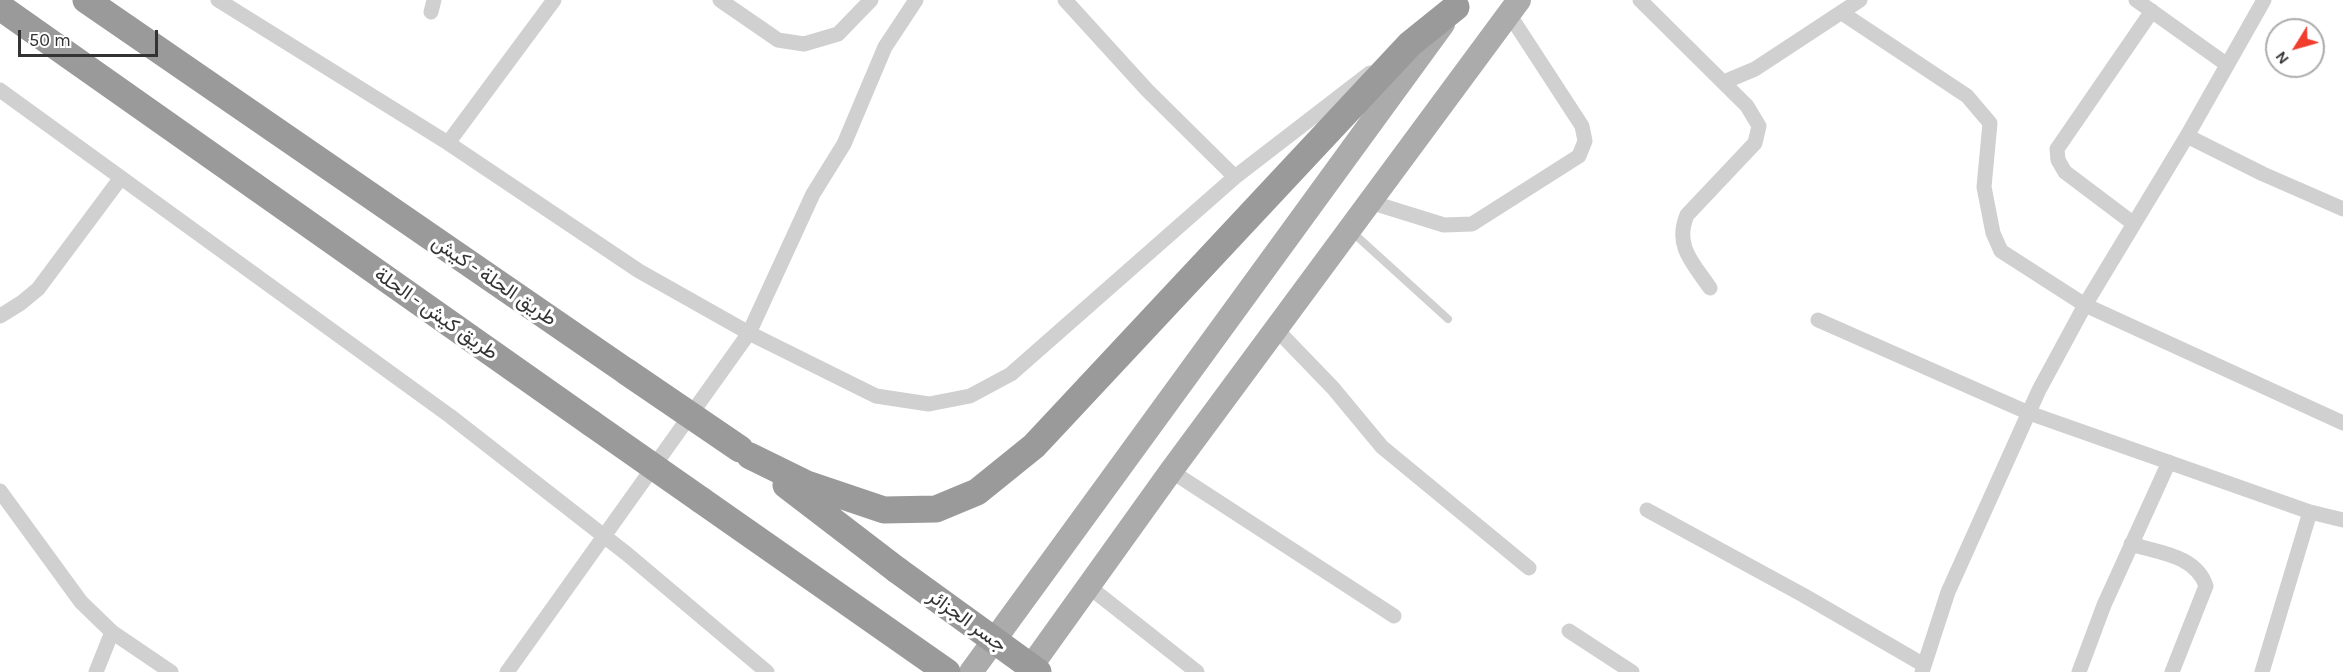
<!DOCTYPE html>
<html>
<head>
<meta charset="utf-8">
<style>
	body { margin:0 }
	#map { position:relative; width:2343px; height:672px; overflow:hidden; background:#fff; font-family:Karla,sans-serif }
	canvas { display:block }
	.north { position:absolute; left:2265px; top:18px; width:60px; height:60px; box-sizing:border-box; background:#fff; border:2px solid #adadad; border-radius:50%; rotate:233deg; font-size:16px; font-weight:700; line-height:24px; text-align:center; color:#333 }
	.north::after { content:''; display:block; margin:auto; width:21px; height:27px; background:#f13d2d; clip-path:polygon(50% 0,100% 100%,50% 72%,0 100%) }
	.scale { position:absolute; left:18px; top:30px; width:140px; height:27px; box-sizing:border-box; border:3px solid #333; border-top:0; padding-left:8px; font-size:18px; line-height:21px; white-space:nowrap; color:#333; -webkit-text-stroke:4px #fff; paint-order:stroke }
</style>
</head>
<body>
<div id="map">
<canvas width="2343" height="672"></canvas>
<div class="north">N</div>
<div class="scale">50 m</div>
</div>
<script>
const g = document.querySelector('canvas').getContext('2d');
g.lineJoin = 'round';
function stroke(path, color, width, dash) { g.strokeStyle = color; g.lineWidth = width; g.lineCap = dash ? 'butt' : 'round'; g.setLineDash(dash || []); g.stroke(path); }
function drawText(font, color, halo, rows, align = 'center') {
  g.font = font + ' Karla,Vazirmatn,sans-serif'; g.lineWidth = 6; g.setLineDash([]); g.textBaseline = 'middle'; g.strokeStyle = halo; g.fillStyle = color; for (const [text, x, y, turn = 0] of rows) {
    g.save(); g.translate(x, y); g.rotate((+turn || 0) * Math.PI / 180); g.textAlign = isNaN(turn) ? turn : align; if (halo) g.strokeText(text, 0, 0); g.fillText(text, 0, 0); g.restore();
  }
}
stroke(new Path2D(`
	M1351 231 1448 319`), '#d0d0d0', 8);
stroke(new Path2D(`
	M218 0 448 143 639 271 749 333 876 396 929 404 970 396 1011 374 1235 177 1370 73
	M720 0 778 40 804 44 838 34 871 0
	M1065 0 1147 90 1235 177
	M1640 0 1747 106 1759 126 1755 143 1687 215C1674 246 1693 263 1710 288
	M2136 0 2226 64
	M431 12 434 0
	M1842 13 1967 96 1990 123 1984 187 1993 233 2001 251 2085 305 2343 423
	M1724 82 1755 69 1860 0
	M0 90 450 416 627 554 767 672
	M2187 136 2263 174 2343 209
	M448 143 554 0
	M1370 202 1444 225 1472 224 1579 156 1585 141 1582 126 1509 14
	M2134 224 2065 172 2058 160 2057 149 2152 11
	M0 316 21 303 38 289 120 179
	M1818 320 2029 413 2310 512 2343 520
	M1277 330 1333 388 1382 447 1529 568
	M1171 471 1394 616
	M0 491 81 602 112 632 171 672
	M1647 510 1803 595 1924 665
	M2131 544C2159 553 2196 555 2206 586L2172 672
	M1088 586 1197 672
	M1569 631 1632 672
	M96 672 112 632
	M507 672 749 333 813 194 844 144 885 47 916 0
	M1922 672 1948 592 2039 390 2085 305 2187 136 2264 0
	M2079 672 2104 605 2169 462
	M2262 672 2310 512`), '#d0d0d0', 15);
stroke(new Path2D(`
	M971 672 1443 24
	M1027 672 1171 471 1519 0`), '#ababab', 24);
stroke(new Path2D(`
	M86 0 627 372
	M0 7 591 423
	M750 456 807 484 884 510 936 509 977 492 1034 446 1410 44 1456 7
	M786 485 897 570
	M701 500 947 672`), '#9a9a9a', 27);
stroke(new Path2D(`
	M627 372 740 449
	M591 423 701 500
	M897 570 1038 672`), '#9a9a9a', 27);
drawText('20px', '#333', '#fff', [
	["طريق الحلة - كيش",494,281,34],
	["طريق كيش - الحلة",436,314,35],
	["جسر الجزائر",967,621,36]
]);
</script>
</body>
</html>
